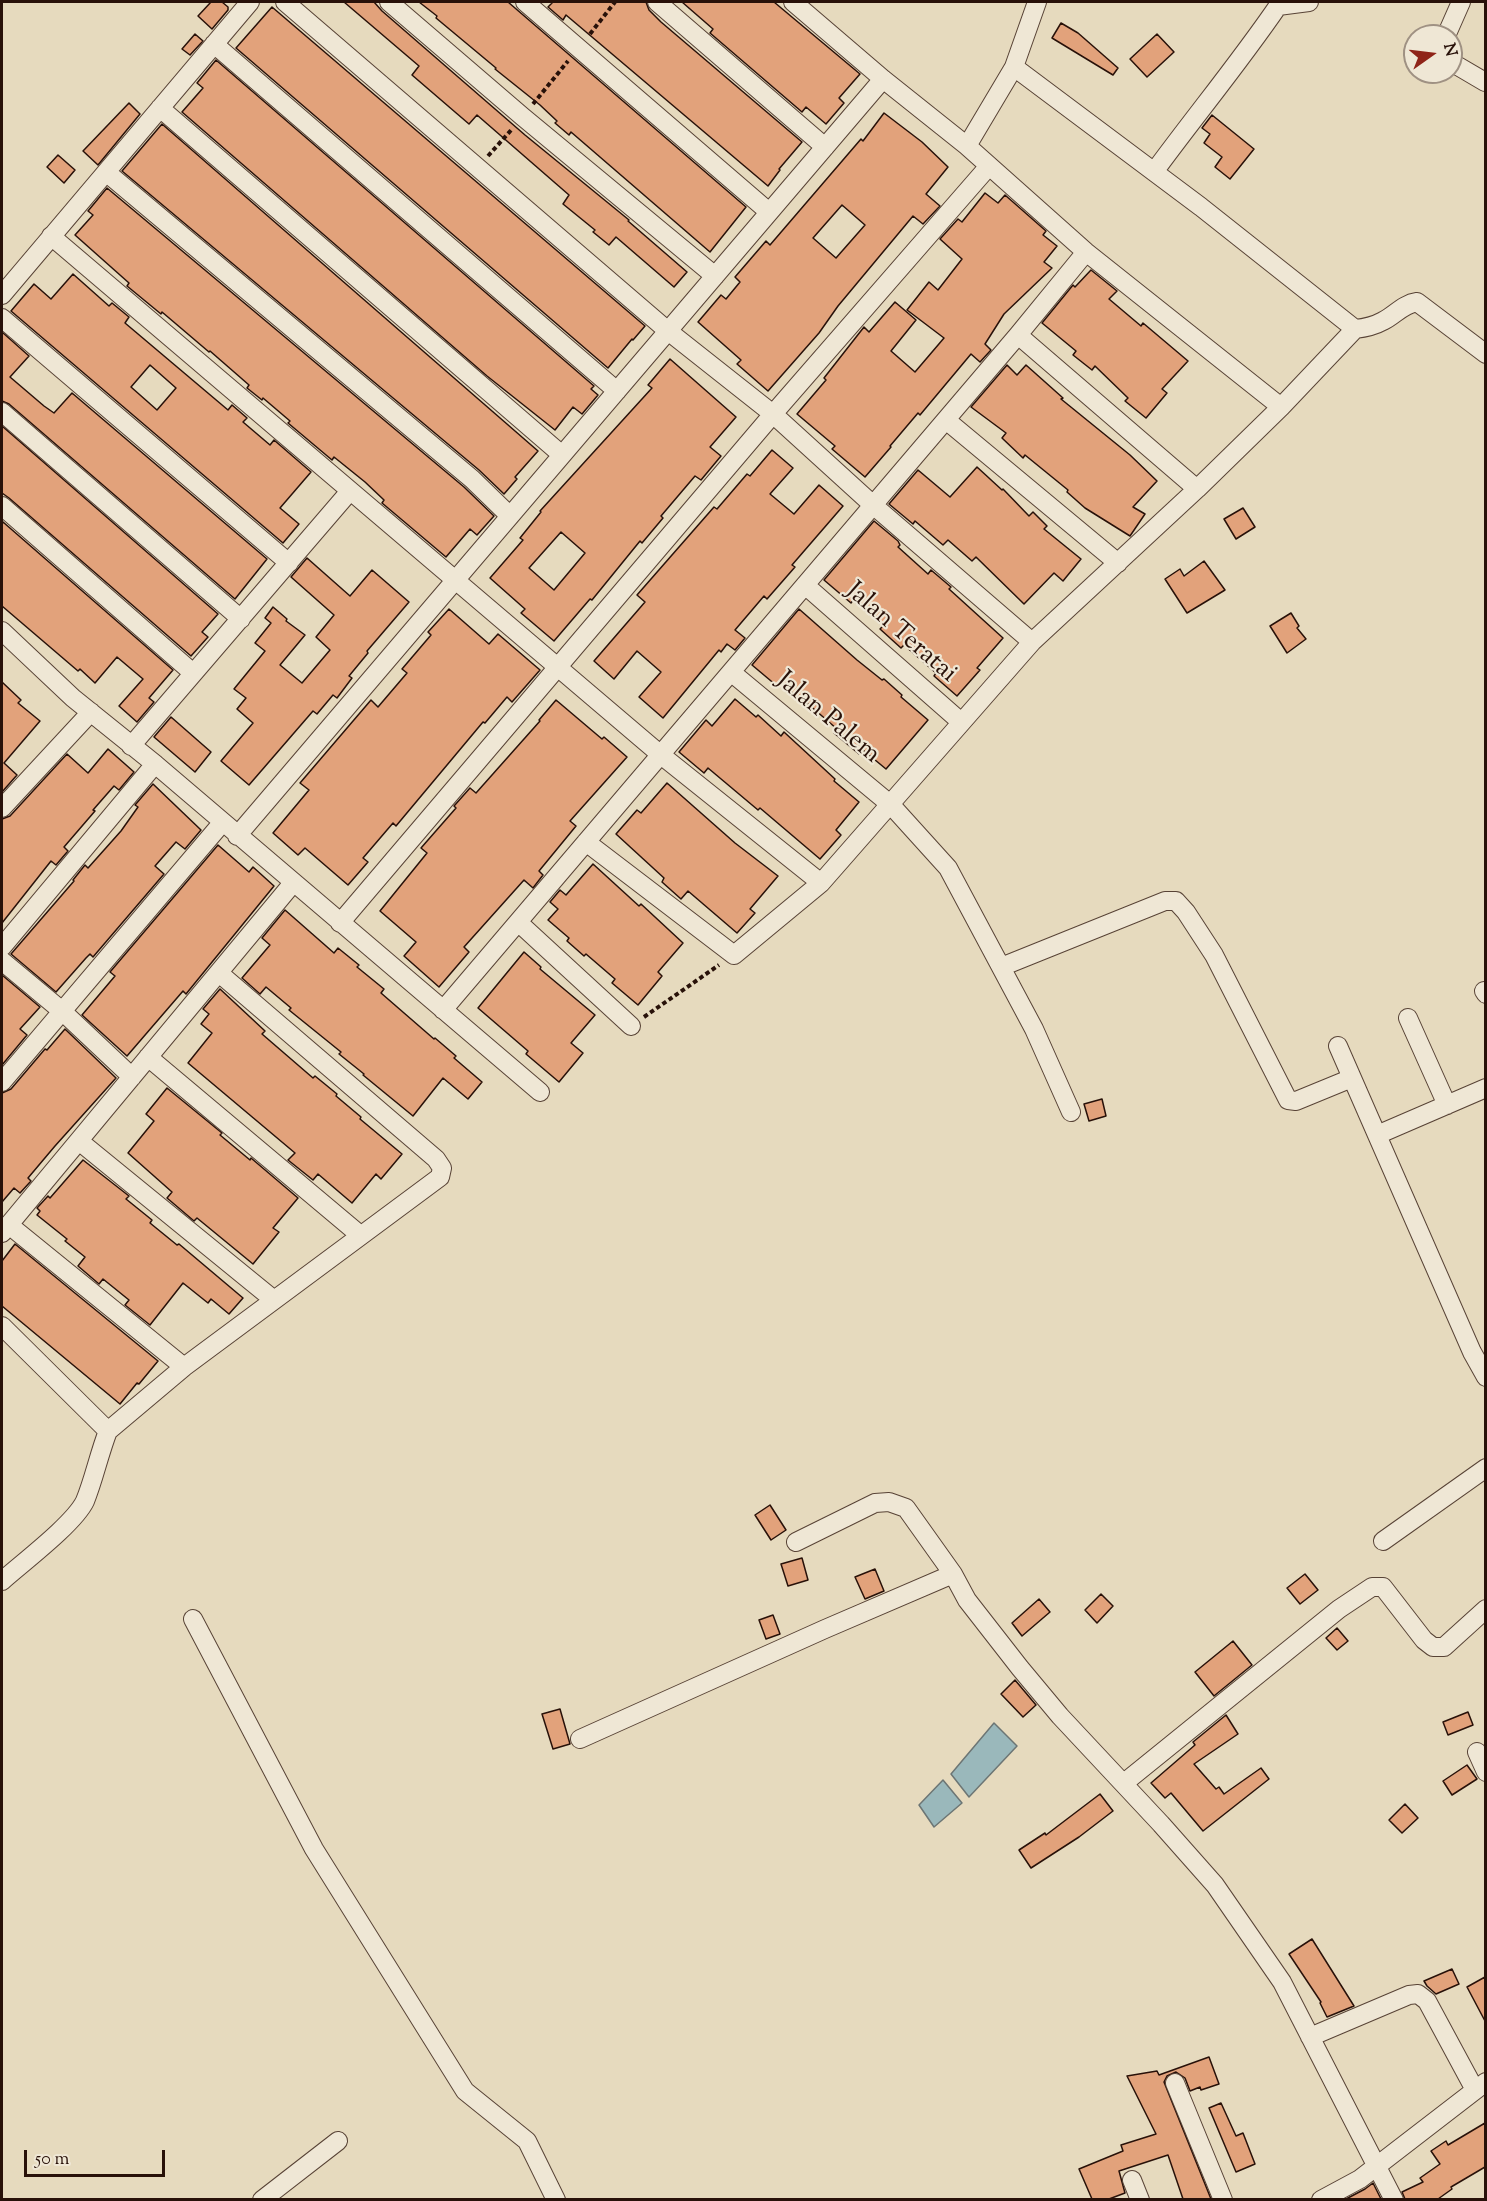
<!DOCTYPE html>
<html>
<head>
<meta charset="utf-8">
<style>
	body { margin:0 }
	#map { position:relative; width:1487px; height:2201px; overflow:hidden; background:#e6dabe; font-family:"Sorts Mill Goudy",serif }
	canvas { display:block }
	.frame { position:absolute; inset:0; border:3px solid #281109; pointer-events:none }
	.north { position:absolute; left:1403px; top:24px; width:60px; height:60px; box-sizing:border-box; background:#efe7d5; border:2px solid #9f9183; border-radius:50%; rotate:76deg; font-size:16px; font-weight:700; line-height:24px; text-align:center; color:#281109 }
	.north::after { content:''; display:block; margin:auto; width:21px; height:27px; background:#8f2418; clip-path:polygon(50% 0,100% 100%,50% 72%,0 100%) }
	.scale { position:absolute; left:24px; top:2150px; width:141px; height:27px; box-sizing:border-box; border:3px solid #281109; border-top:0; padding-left:8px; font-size:18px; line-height:21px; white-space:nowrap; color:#281109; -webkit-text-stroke:4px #efe7d5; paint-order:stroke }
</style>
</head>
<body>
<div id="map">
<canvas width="1487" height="2201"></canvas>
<div class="frame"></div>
<div class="north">N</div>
<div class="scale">50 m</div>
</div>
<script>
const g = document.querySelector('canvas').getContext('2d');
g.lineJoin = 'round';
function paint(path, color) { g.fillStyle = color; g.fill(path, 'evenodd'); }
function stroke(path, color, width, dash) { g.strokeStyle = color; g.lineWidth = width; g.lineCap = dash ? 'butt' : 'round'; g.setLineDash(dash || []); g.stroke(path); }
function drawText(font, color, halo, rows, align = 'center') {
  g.font = font + ' "Sorts Mill Goudy",serif'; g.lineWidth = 4.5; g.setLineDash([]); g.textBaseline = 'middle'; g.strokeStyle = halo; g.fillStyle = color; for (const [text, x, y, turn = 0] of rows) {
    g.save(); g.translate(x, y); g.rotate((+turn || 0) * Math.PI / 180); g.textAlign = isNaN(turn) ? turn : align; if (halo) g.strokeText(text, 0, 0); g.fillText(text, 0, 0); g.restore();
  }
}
const water = new Path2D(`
	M994 1723 1017 1746 969 1797 951 1774Z
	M943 1780 962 1803 934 1827 919 1805Z`);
paint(water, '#9ab8bb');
stroke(water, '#6c7574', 1.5);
const building = new Path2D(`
	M211 2H222L228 7V10L212 29 198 16Z
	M344 2H374L382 11 525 135 629 220 628 221 687 272 674 287 616 237 609 245 593 232 595 230 563 204 569 195 477 115 469 124 455 112 412 75 419 66Z
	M419 2H508L746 207 710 252 571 132 569 135 555 123 557 121 540 105 495 69 496 68 436 18 437 16Z
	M551 2H646L649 10 661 22 802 142 779 169 780 170 768 186 566 15 563 20 548 7 552 3Z
	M682 2H774L860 74 839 98 844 103 826 124 806 107 802 112 710 33 713 29Z
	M272 7 645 326 633 340 632 339 608 368 236 48Z
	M1061 23 1078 33 1118 68 1113 75 1052 38Z
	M195 34 203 41 190 55 182 49Z
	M1157 34 1174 52 1147 77 1130 59Z
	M216 60 594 386 591 389 598 395 582 414 573 407 555 430 487 376 182 112 203 88 197 83Z
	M129 103 140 114 98 165 83 151Z
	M884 113 922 142 948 167 926 194 940 206 923 224 913 216 838 306 819 333 768 391 737 364 741 360 698 322 721 295 726 299 740 282 735 277 766 241 770 245 861 139 863 141ZM842 205 865 225 836 258 813 238Z
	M1212 115 1254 149 1230 179 1215 167 1222 157 1204 143 1210 134 1202 128Z
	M162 124 538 451 515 477 517 479 504 494 479 470 122 171Z
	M58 155 75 170 64 183 47 167Z
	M107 188 464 487 494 516 477 535 470 529 446 557 382 503 384 500 365 482 334 457 332 460 288 423 290 421 263 398 262 400 247 388 249 385 210 351 209 352 162 312 161 314 127 286 129 283 75 235 93 215 88 211Z
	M985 193 998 203 1005 195 1046 231 1043 235 1057 246 1044 262 1052 268 1004 314 985 344 991 350 980 362 971 354 920 415 918 413 890 446 891 447 865 477 832 449 835 446 797 414 826 380 824 378 864 327 869 332 895 302 916 320 891 351 915 372 944 338 907 310 929 282 938 290 962 259 940 239 958 219 962 222Z
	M1091 270 1117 291 1109 299 1141 326 1143 323 1188 361 1162 389 1167 393 1146 418 1125 401 1128 398 1095 366 1092 370 1073 355 1076 351 1042 323 1073 285 1075 287Z
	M73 274 109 306 112 303 129 317 125 323 228 410 232 405 247 418 243 422 270 445 274 440 311 472 280 508 299 524 283 543 11 311 34 284 51 299ZM150 365 176 388 157 410 131 387Z
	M2 332 29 356 10 377 44 406 54 413 72 393 267 559 235 599 9 404 2 401Z
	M670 359 736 417 710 447 721 456 701 480 695 476 661 516 663 518 642 543 640 541 592 600 590 599 554 641 521 613 525 609 490 578 523 540 520 538 541 512 540 511 652 388 648 385ZM561 532 585 553 554 590 529 568Z
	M1007 365 1017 375 1026 365 1063 398 1061 399 1130 455 1157 481 1133 507 1145 514 1130 536 1085 508 1067 492 1068 490 1025 455 1023 458 1002 438 1006 433 971 407Z
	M2 426 218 614 202 632 208 637 191 656 9 498 2 493Z
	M772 450 793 468 770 494 794 514 819 485 843 506 792 565 795 567 767 599 764 596 735 630 745 638 735 650 727 644 721 652 719 650 663 718 639 697 661 672 637 651 614 679 594 661 645 602 637 595 714 507 717 509 747 474 750 476Z
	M977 467 1002 490 1003 489 1029 516 1033 512 1047 526 1044 529 1081 559 1063 581 1054 573 1024 604 976 557 972 561 948 540 943 545 915 521 913 524 889 504 918 470 950 497Z
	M1243 508 1255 527 1236 539 1224 519Z
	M874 521 898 541 900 545 898 547 928 574 931 570 951 587 949 589 1003 638 977 668 980 670 957 696 934 676 936 673 904 645 901 648 880 629 883 626 853 600 851 603 824 580Z
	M3 522 173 670 149 698 154 702 137 722 119 706 143 679 117 657 95 683 80 669 78 671 2 606V524Z
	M307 558 350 596 372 570 409 602 367 651 368 653 349 676 352 678 337 698 333 695 317 714 313 711 249 785 221 761 253 723 237 709 246 698 234 689 265 651 255 643 271 623 265 618 273 607 287 619 286 621 305 635 280 665 302 683 330 650 316 637 334 615 291 577Z
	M1204 561 1225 590 1187 613 1165 579 1180 569 1184 576Z
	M449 609 489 644 498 634 540 670 512 702 507 697 485 723 483 722 396 826 393 823 363 858 368 862 348 885 305 848 298 855 273 833 309 790 300 783 371 700 378 707 407 673 402 669 431 635 428 632Z
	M799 609 857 660 882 680 884 679 902 695 901 697 928 720 886 769 863 750 859 754 834 733 837 729 807 703 806 704 780 682 777 686 752 665Z
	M1291 613 1299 626 1297 628 1306 639 1287 653 1270 626Z
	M2 682 21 700 18 703 40 721 4 763 17 775 2 792Z
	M735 699 756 717 758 715 781 736 784 732 835 779 834 781 859 802 836 830 841 835 820 859 760 808 758 810 708 768 704 773 679 752 706 720 712 726Z
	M556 700 602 739 604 737 627 757 570 821 576 826 539 871 543 875 533 888 524 880 464 947 469 952 439 987 404 956 416 942 380 911 427 853 421 848 456 808 454 806 470 788 476 793 540 721 539 720Z
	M171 717 211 752 195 772 154 737Z
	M108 749 134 772 119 790 114 786 93 810 95 811 64 847 68 851 56 865 51 861 2 923V819L10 816 67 754 88 773Z
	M667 783 735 843 778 876 750 909 755 913 737 933 688 891 681 899 662 882 664 878 616 834 637 810 641 813Z
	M153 784 201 830 185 849 176 842 155 866 164 874 93 957 90 954 86 958 56 992 11 954 74 881 73 880 85 865 88 868 121 831 138 807 135 805Z
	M218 845 249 872 253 867 274 886 186 994 183 991 127 1056 82 1015 115 976 110 972Z
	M593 864 639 906 641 904 683 943 658 972 662 976 638 1005 612 983 615 979 586 954 584 956 567 941 569 938 548 920 558 909 550 902 560 890 566 895Z
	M285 910 334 953 338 948 359 965 357 967 384 989 381 993 434 1039 435 1038 456 1056 454 1058 482 1082 468 1099 443 1078 413 1116 363 1075 364 1074 339 1054 341 1052 289 1010 291 1008 266 987 260 994 242 978 270 945 262 938Z
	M524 952 541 967 540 969 595 1015 571 1043 583 1053 559 1082 526 1054 528 1051 478 1008Z
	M2 975 40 1007 20 1029 27 1035 2 1065Z
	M220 989 265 1031 262 1034 313 1078 315 1076 337 1094 336 1096 361 1117 360 1119 402 1154 381 1179 376 1174 352 1203 318 1174 313 1180 288 1160 295 1153 188 1063 212 1033 201 1024 209 1014 203 1009Z
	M65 1029 116 1078 55 1146 28 1178 31 1181 20 1193 14 1188 2 1202V1093L11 1089 45 1049 47 1050Z
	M167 1088 222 1133 220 1135 250 1160 251 1158 298 1198 273 1228 279 1232 253 1264 197 1218 194 1221 167 1198 172 1192 128 1153 154 1121 146 1114Z
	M1102 1099 1106 1116 1089 1121 1084 1104Z
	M83 1160 129 1196 126 1199 152 1220 150 1223 177 1245 179 1244 243 1298 229 1314 211 1299 208 1303 183 1283 150 1325 125 1305 129 1300 103 1279 99 1284 78 1266 85 1257 65 1241 67 1239 37 1215 40 1211 37 1208 48 1196 50 1198Z
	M15 1244 158 1361 139 1384 137 1383 120 1404 2 1306V1261Z
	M770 1505 786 1530 771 1540 755 1515Z
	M802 1558 808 1580 788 1586 781 1564Z
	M875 1569 884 1591 865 1599 855 1577Z
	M1305 1574 1318 1590 1300 1604 1287 1588Z
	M1101 1594 1113 1606 1097 1623 1085 1610Z
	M1039 1599 1050 1612 1022 1636 1012 1623Z
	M773 1615 780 1634 766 1639 759 1620Z
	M1337 1628 1348 1641 1337 1650 1326 1638Z
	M1233 1641 1252 1665 1214 1696 1195 1672Z
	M1015 1680 1036 1705 1023 1717 1001 1694Z
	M560 1709 570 1744 553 1749 542 1714Z
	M1468 1712 1473 1725 1448 1735 1443 1722Z
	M1226 1715 1238 1734 1194 1764 1216 1789 1219 1787 1224 1794 1261 1768 1269 1779 1203 1831 1171 1793 1165 1798 1151 1783 1195 1745 1193 1742Z
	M1467 1765 1477 1779 1452 1795 1443 1781Z
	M1100 1794 1113 1811 1079 1837 1031 1868 1019 1850 1045 1833 1046 1835Z
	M1405 1804 1418 1818 1402 1833 1389 1820Z
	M1312 1939 1354 2006 1327 2017 1320 2003 1321 2002 1289 1954Z
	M1452 1969 1459 1984 1436 1994 1427 1986 1424 1981Z
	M1485 1977V2021L1467 1987Z
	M1209 2057 1219 2084 1201 2090 1200 2087 1190 2091 1185 2078 1176 2072 1167 2076 1164 2082 1211 2199H1183L1168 2155 1119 2171 1125 2193 1109 2199H1092L1079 2169 1123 2151 1121 2145 1156 2134 1127 2076 1157 2071 1159 2075Z
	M1221 2103 1236 2136 1243 2133 1255 2164 1236 2172 1209 2108Z
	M1485 2123V2167L1451 2187 1452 2189 1438 2199H1405L1402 2192 1423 2182 1420 2178 1440 2164 1431 2151 1446 2141 1448 2145Z
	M1373 2183 1381 2199H1346L1365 2189Z`);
paint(building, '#e2a27b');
stroke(building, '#281109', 1.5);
const minor = new Path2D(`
	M285 2 668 331 773 414 873 505 1032 642
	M389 2 523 117 715 276
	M525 2 769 212
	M657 2 825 147
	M793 2 883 79 967 146 1086 252 1281 407
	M1446 36 1461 2
	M214 44 617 391
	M1451 62 1485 82
	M1014 67 1201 207 1355 329
	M160 108 562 455
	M967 146 1014 67 1037 2
	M106 172 472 479 510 516
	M1154 172C1195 116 1239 63 1278 6L1309 2
	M51 236 661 755 821 883
	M2 295 250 2
	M2 318 289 563
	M1018 335 1197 489
	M2 412 241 619
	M946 420 1118 563
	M2 506 193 673
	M805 585 961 722
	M2 631 73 698 155 764 540 1092
	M731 672 891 805 948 868 1034 1029 1071 1112
	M131 746 350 491
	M2 808 91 712
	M237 836 883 79
	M586 842 734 955 821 883 1032 642 1197 489 1281 407 1355 329C1365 328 1374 326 1383 321 1395 315 1403 304 1417 302L1486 354
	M518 922 631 1026
	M340 923 773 414 989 166
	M2 947 155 764
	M2 961 62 1011 132 1077
	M1001 967 1165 901H1176L1186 912 1214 955 1288 1100 1296 1101 1352 1078
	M1484 991 1486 994
	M443 1010 1018 335 1086 252
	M1408 1018 1447 1105
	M1338 1046 1472 1352 1486 1377
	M148 1057 360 1235
	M2 1082 222 823
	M1377 1135 1486 1088
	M79 1141 274 1300
	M9 1225 184 1367
	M2 1233 293 883
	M2 1326 108 1431 184 1367 440 1177 442 1168 436 1159 219 973
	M1383 1541 1486 1468
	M796 1542 875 1503 889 1502 906 1508 953 1574 967 1600 1020 1668 1060 1716 1161 1824 1215 1885 1282 1982 1394 2200
	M2 1581C22 1563 74 1524 85 1501 94 1479 99 1454 108 1431
	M193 1619 314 1849 465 2091 527 2141 556 2200
	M580 1739 825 1629 953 1574
	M1477 1752 1486 1772
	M1124 1783 1339 1609 1372 1587H1383L1424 1640 1433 1647H1444L1486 1609
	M1310 2037 1409 1995 1418 1994 1427 2001 1475 2090
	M1175 2083 1223 2200
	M1132 2180 1140 2200
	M262 2200 338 2141
	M1321 2200 1360 2179 1486 2082`);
stroke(minor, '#584336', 20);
stroke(new Path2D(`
	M590 34 615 2
	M533 104 568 61
	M488 156 513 128
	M644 1017 719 965`), '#281109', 4, [4.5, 3]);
stroke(minor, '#efe7d5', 18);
drawText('26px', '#281109', '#efe7d5', [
	["Jalan Teratai",900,634,41],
	["Jalan Palem",827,719,40]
]);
</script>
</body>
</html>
